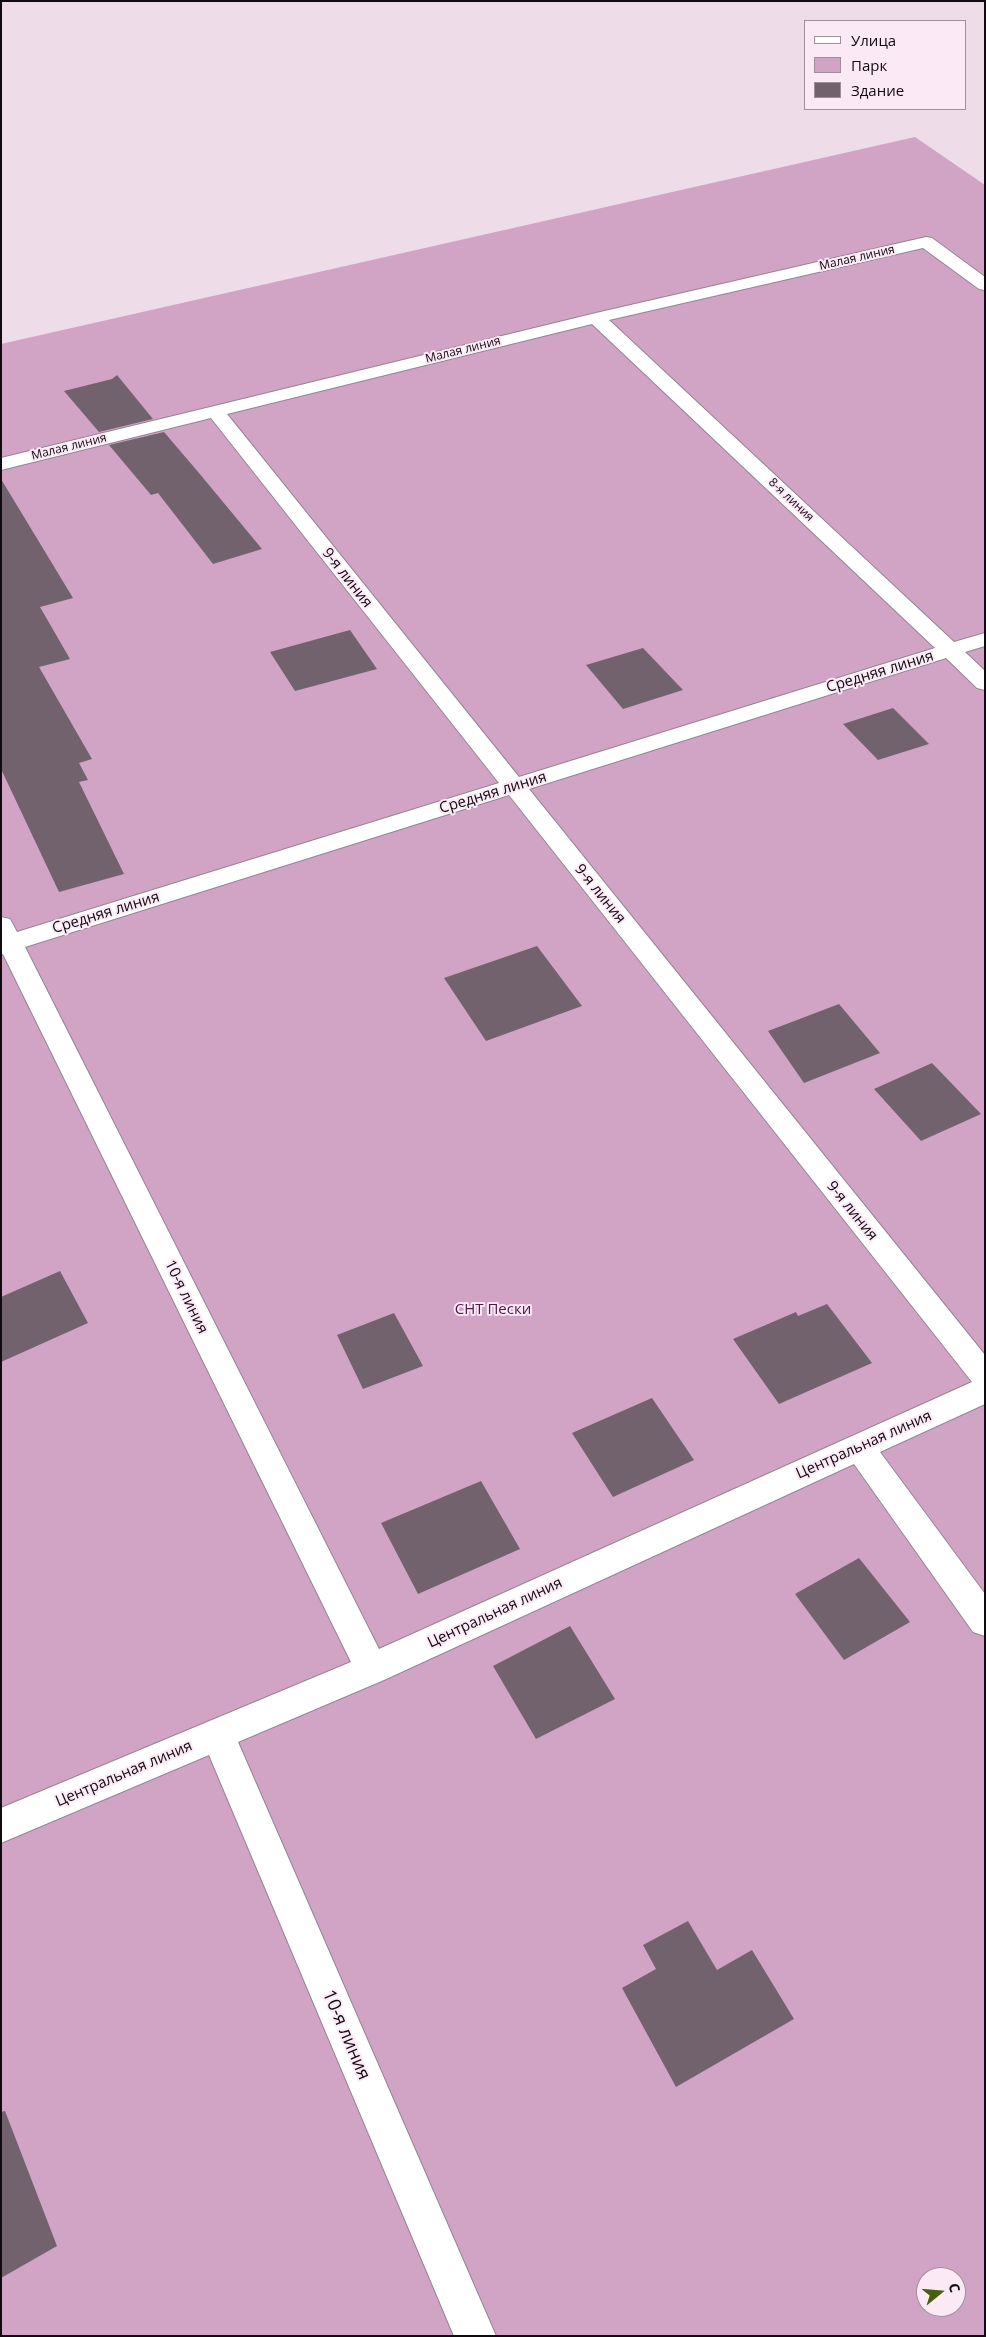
<!DOCTYPE html>
<html>
<head>
<meta charset="utf-8">
<style>
	body { margin:0 }
	#map { position:relative; width:986px; height:2337px; overflow:hidden; background:#efdce9; font-family:"Open Sans",sans-serif }
	canvas { display:block }
	.frame { position:absolute; inset:0; border:2px solid #110b10; pointer-events:none }
	.legend { position:absolute; left:804px; top:20px; width:162px; height:90px; box-sizing:border-box; background:#fce9f6; border:1px solid #9e909a; margin:0; padding:6px 9px; list-style:none; font-size:15px; color:#110b10 }
	.legend li { display:flex; align-items:center; gap:10px; height:25px }
	.legend b { width:25px; border:1px solid #9e909a }
	.north { position:absolute; left:916px; top:2267px; width:50px; height:50px; box-sizing:border-box; background:#fce9f6; border:1px solid #9e909a; border-radius:50%; rotate:73deg; font-size:14px; font-weight:700; line-height:20px; text-align:center; color:#110b10 }
	.north::after { content:''; display:block; margin:auto; width:18px; height:22px; background:#47600e; clip-path:polygon(50% 0,100% 100%,50% 72%,0 100%) }
</style>
</head>
<body>
<div id="map">
<canvas width="986" height="2337"></canvas>
<div class="frame"></div>
<ul class="legend">
<li><b style="height:6px;background:#fff"></b>Улица</li>
<li><b style="height:14px;background:#d1a4c5"></b>Парк</li>
<li><b style="height:14px;background:#72626e"></b>Здание</li>
</ul>
<div class="north">С</div>
</div>
<script>
const g = document.querySelector('canvas').getContext('2d');
g.lineJoin = 'round';
function paint(path, color) { g.fillStyle = color; g.fill(path, 'evenodd'); }
function stroke(path, color, width, dash) { g.strokeStyle = color; g.lineWidth = width; g.lineCap = dash ? 'butt' : 'round'; g.setLineDash(dash || []); g.stroke(path); }
function drawText(font, color, halo, rows, align = 'center') {
  g.font = font + ' "Open Sans",sans-serif'; g.lineWidth = 4; g.setLineDash([]); g.textBaseline = 'middle'; g.strokeStyle = halo; g.fillStyle = color; for (const [text, x, y, turn = 0] of rows) {
    g.save(); g.translate(x, y); g.rotate((+turn || 0) * Math.PI / 180); g.textAlign = isNaN(turn) ? turn : align; if (halo) g.strokeText(text, 0, 0); g.fillText(text, 0, 0); g.restore();
  }
}
paint(new Path2D(`
	M915 137 985 185V2336H1V344ZM926 2277H956V2307H926Z`), '#d1a4c5');
paint(new Path2D(`
	M117 375 153 419 99 432 64 391 112 379Z
	M164 432 199 473 262 549 213 564 158 493 151 495 109 445Z
	M1 479 73 598 40 607 70 659 39 667 92 759 79 763 88 780 79 782 124 874 59 892 1 769Z
	M350 630 377 669 295 691 270 652Z
	M643 648 683 690 623 709 586 665Z
	M893 708 929 744 878 760 843 724Z
	M537 946 582 1006 486 1041 444 978Z
	M839 1004 880 1053 804 1083 768 1031Z
	M932 1063 981 1114 921 1141 874 1089Z
	M60 1271 88 1323 1 1362V1297Z
	M827 1304 872 1363 779 1404 733 1339 796 1312 798 1316Z
	M394 1313 423 1366 363 1389 337 1335Z
	M652 1398 694 1460 613 1497 572 1433Z
	M481 1481 520 1549 418 1594 381 1523Z
	M859 1558 910 1622 844 1660 795 1594Z
	M570 1626 615 1699 536 1739 493 1666Z
	M688 1921 717 1970 752 1950 794 2019 676 2087 622 1988 656 1969 643 1945Z
	M5 2111 57 2246 1 2278V2112Z`), '#72626e');
const minor = new Path2D(`
	M926 237 932 238 985 277V290L979 289 923 248 609 320 954 642 985 633V646L965 652 985 671V690L977 688 946 658 529 789 985 1355V1404L880 1452 985 1594V1636L973 1632 854 1464 384 1680 238 1742 496 2336H454L209 1755 1 1843V1808L351 1662 3 954 1 955V917L10 919 17 932 499 783 211 418 1 470V458L596 313ZM592 324 935 648 519 777 227 414ZM509 795 972 1382 379 1649 25 947Z`);
stroke(minor, '#968591', 2);
paint(minor, '#fff');
drawText('12px', '#110b10', '#fce9f6', [
	["Малая линия",857,258,-13],
	["Малая линия",463,350,-14],
	["Малая линия",69,447,-14],
	["8-я линия",791,500,43]
]);
drawText('15px', '#110b10', '#fce9f6', [
	["9-я линия",347,578,52],
	["Средняя линия",880,672,-17],
	["Средняя линия",493,793,-17],
	["9-я линия",600,894,51],
	["Средняя линия",106,913,-17],
	["9-я линия",852,1211,51],
	["10-я линия",186,1297,64],
	["Центральная линия",864,1445,-24],
	["Центральная линия",495,1613,-25],
	["Центральная линия",124,1774,-23]
]);
drawText('15px', '#57124b', '#fce9f6', [
	["СНТ Пески",493,1310]
]);
drawText('18px', '#110b10', '#fce9f6', [
	["10-я линия",346,2035,67]
]);
</script>
</body>
</html>
